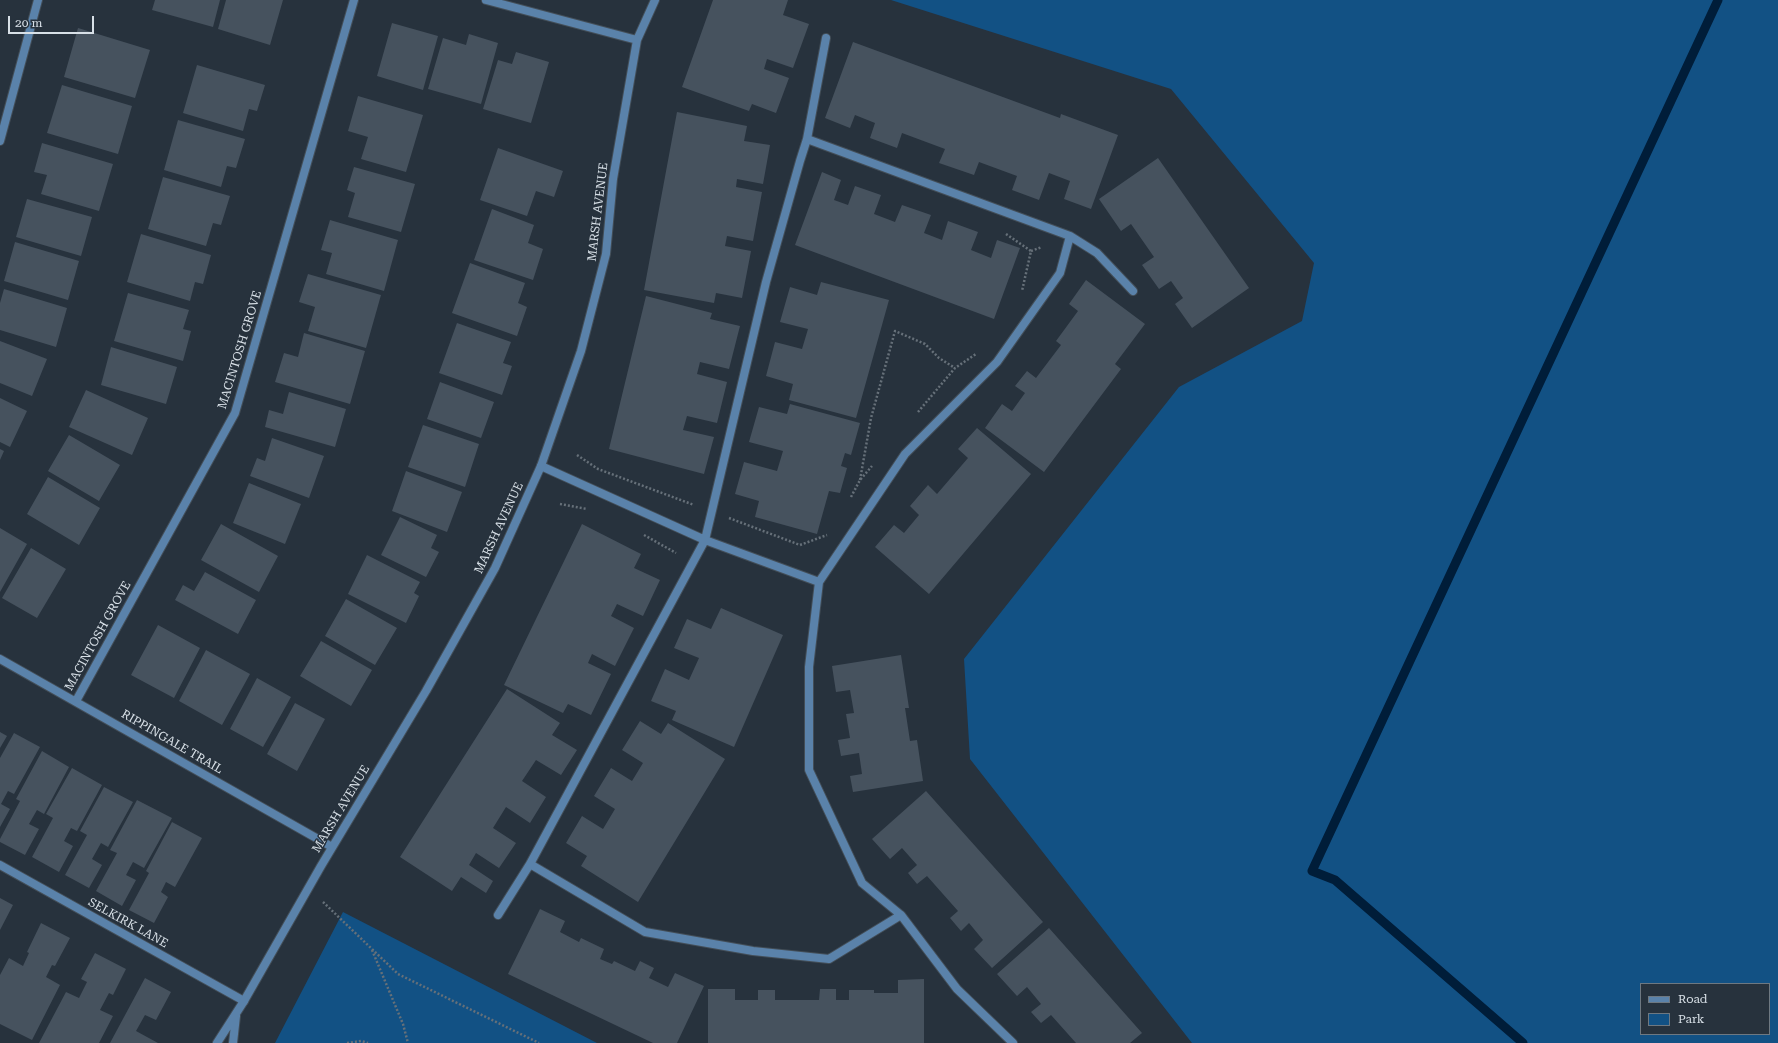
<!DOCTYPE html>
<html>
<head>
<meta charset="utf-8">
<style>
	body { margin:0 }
	#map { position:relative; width:1778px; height:1043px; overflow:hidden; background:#27323d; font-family:"Roboto Serif",serif }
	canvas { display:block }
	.legend { position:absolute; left:1640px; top:983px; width:130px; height:52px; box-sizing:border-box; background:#27323d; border:1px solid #6e7881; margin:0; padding:5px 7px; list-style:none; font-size:12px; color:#d8e0e7 }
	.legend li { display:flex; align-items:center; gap:8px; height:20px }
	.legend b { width:20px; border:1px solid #6e7881 }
	.scale { position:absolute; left:8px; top:16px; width:86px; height:18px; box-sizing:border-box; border:2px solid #d8e0e7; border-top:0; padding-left:5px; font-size:12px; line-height:14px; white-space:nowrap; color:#d8e0e7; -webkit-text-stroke:3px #27323d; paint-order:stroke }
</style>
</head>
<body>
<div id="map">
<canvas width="1778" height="1043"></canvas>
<ul class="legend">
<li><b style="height:5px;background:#5a82aa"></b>Road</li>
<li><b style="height:11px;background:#125184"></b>Park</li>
</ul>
<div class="scale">20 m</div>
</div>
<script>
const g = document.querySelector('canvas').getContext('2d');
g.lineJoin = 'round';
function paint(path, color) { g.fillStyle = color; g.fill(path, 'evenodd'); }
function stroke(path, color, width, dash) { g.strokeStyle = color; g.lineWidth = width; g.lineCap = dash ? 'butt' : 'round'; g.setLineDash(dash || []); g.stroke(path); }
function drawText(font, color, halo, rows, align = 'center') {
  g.font = font + ' "Roboto Serif",serif'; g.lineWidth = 3; g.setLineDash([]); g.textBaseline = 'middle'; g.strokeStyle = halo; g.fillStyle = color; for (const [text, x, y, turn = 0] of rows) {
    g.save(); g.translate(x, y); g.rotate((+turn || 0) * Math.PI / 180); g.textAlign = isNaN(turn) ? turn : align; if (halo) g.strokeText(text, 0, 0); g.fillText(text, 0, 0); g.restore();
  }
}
paint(new Path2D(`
	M891 0H1778V1043H1192L970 759 964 659 1179 387 1302 321 1314 263 1171 89ZM1641 984H1769V1034H1641Z
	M343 912 597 1043H275Z`), '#125184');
stroke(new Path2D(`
	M1523 1043 1335 880 1312 871 1718 0`), '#001d39', 9);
paint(new Path2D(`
	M155 0H220L213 27 152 10Z
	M226 0H283L270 45 218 29Z
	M713 0H788L783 15 809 24 793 68 767 59 764 69 789 78 776 113 752 104 749 111 682 87Z
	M392 23 438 36 423 90 377 76Z
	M78 28 150 50 135 98 64 77Z
	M469 34 498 43 481 104 428 89 443 38 466 45Z
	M853 42 1060 118 1061 114 1118 135 1091 209 1064 199 1070 181 1049 173 1039 200 1012 190 1017 176 979 162 974 175 939 163 945 149 902 133 897 148 870 138 875 123 855 115 850 128 825 118Z
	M516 52 549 62 531 123 483 109 498 60 512 64Z
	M197 65 265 85 257 111 249 109 243 131 183 113Z
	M62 85 132 106 118 154 47 133Z
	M358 96 423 115 406 172 361 159 368 137 348 131Z
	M677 112 747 126 744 141 770 145 763 184 737 179 736 187 762 192 753 241 727 236 725 246 751 251 742 298 716 293 714 303 644 290Z
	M178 120 245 139 236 168 227 166 221 187 164 170Z
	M42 143 113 164 99 211 41 194 47 175 34 172Z
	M498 148 563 171 554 197 536 191 527 216 480 200Z
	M1158 158 1249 288 1192 328 1175 304 1183 298 1171 281 1159 289 1142 265 1154 257 1131 224 1121 231 1099 199Z
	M354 167 415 184 401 232 348 217 355 193 347 190Z
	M822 172 841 180 834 200 848 205 855 186 881 195 874 214 895 222 902 205 931 215 924 233 942 240 948 221 978 232 971 250 991 258 997 240 1020 248 994 319 795 245Z
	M163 177 230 196 221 225 213 223 206 246 148 229Z
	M27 199 92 217 81 256 16 237Z
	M492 209 534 225 528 243 543 249 533 280 474 260Z
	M330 220 398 240 384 291 326 274 332 253 321 250Z
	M141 234 211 255 203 284 195 282 190 301 127 282Z
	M15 242 79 261 68 300 4 281Z
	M470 263 525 283 518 303 527 307 517 336 452 313Z
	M308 274 381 295 366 348 308 331 315 307 299 302Z
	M1086 280 1145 324 1115 364 1121 369 1044 472 985 428 1002 404 1012 411 1025 393 1015 386 1027 371 1036 378 1061 345 1056 341 1078 311 1069 304Z
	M821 282 889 300 856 418 789 400 793 384 766 376 775 342 802 349 808 329 780 322 790 287 817 295Z
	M4 289 67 308 56 347 0 330V303Z
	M128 293 189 310 183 329 191 331 183 361 114 341Z
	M646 296 712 313 710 319 740 326 729 369 700 362 697 374 727 382 717 423 687 416 683 430 714 437 704 474 609 449Z
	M457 323 511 342 503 363 512 366 502 395 439 373Z
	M304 333 365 351 350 404 275 382 284 353 298 357Z
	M0 341 47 359 32 396 0 383Z
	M111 347 177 367 166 404 101 385Z
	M440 382 494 402 481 438 427 419Z
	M86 390 148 418 132 455 69 427Z
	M289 392 346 409 335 447 265 427 269 410 283 414Z
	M0 398 27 411 10 447 0 442Z
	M790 404 860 423 851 455 845 453 841 466 847 468 840 493 829 491 817 534 755 517 759 501 735 494 744 462 777 471 783 451 749 442 759 407 787 414Z
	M423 425 479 444 465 487 408 467Z
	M977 428 1031 474 929 594 875 547 894 525 904 533 919 515 910 506 928 485 937 494 968 458 958 449Z
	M69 435 120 465 99 501 48 471Z
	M272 438 324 456 309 498 250 476 257 458 265 461Z
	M0 449 4 451 0 460Z
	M406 471 462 492 447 532 392 511Z
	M48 477 100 508 79 545 27 514Z
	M249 483 301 504 285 544 233 523Z
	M400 517 437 535 431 548 439 552 426 577 381 555Z
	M221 524 278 556 259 592 201 560Z
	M582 524 641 554 634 568 660 580 643 616 617 604 611 616 634 628 615 666 592 654 588 663 611 674 591 715 568 704 563 713 504 685Z
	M0 528 27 544 0 592Z
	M31 548 66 569 37 618 2 598Z
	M367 555 420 582 414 593 419 596 406 623 348 594Z
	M205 572 256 600 238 634 175 600 183 585 194 591Z
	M346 599 397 628 375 665 325 636Z
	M721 608 783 635 734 747 672 720 676 711 651 701 665 669 689 680 699 658 674 648 687 619 711 629Z
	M158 625 200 648 174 698 131 675Z
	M321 641 372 670 351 706 300 676Z
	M206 650 250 674 222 725 179 701Z
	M901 655 909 708H905L910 741 917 740 923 781 853 792 850 776 862 774 859 753 841 756 838 740 850 738 846 714 854 713 850 690 836 692 832 666Z
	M257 678 291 697 263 747 230 729Z
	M507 689 560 723 552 735 577 750 561 775 536 760 522 781 546 797 530 823 506 807 493 828 516 843 499 868 476 853 469 865 493 881 486 893 461 877 452 891 400 857Z
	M295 703 325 719 297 771 267 754Z
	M640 721 661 734 668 723 725 759 638 902 581 866 587 856 566 843 582 816 603 829 615 809 594 796 611 768 632 781 643 763 622 750Z
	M0 732 7 736 0 748Z
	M14 733 40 747 14 794 8 791 1 804 10 809 0 827V758Z
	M42 751 69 767 44 814 37 810 29 824 39 829 25 855 0 842V839L20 801 16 799Z
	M72 768 102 785 77 831 71 828 64 841 73 846 59 872 32 857 53 818 46 814Z
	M104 787 133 802 108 847 101 843 92 859 102 865 89 888 65 875 87 835 80 831Z
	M926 791 1043 922 992 968 974 949 983 940 969 923 961 931 950 918 958 911 927 876 917 884 908 873 917 865 902 848 890 859 872 839Z
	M137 800 172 818 144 868 133 862 126 875 136 880 122 906 96 891 117 853 110 850Z
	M172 822 202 838 175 887 166 882 161 892 168 897 154 923 129 910 149 873 146 871Z
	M0 898 13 905 0 930Z
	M540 909 565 921 560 932 579 942 581 938 604 949 600 959 612 964 614 961 635 971 640 961 654 968 649 978 668 987 675 973 704 986 677 1043H653L508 974Z
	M41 923 70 938 55 966 52 965 46 977 60 985 32 1040 0 1024V975L9 958 23 966 29 953 27 952Z
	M1049 928 1142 1033 1130 1043H1076L1051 1015 1041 1023 1031 1012 1041 1004 1027 987 1017 996 997 974Z
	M95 953 126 969 113 995 109 993 100 1010 113 1016 99 1043H39L66 992 79 998 87 982 81 979Z
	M145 978 171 992 156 1020 145 1015 136 1031 158 1043H110Z
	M924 979V1043H708V989H735V1000H758V990H775V1000H819L820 989H836V1000H849V990H874V993H898V980Z`), '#46525e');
const service = new Path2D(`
	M807 139 1070 236 1060 273 997 362 905 454 819 582
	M1070 236 1097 253 1133 291
	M541 466 705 540 819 582 809 667V770L862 883 901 915 957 989 1013 1043
	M530 864 645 932 753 951 829 959 901 915
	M0 865 244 1001
	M498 915 530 864 705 540 766 282 800 161 807 139 826 38`);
const minor = new Path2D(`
	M486 0 637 40
	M0 141 38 0
	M0 659 332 847
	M76 701 235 413 354 0
	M217 1043 244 1001 321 866 426 691 495 568 541 466 581 351 606 254 613 179 637 40 655 0
	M233 1043 236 1016`);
stroke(service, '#434e58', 10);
stroke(minor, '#434e58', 10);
stroke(new Path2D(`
	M1006 234 1031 251 1022 291
	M1031 251 1042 247
	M918 412 955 368 976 354
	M577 455 598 469 694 505
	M860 480 871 418 895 331 925 344 939 358 955 368
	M851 497 860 480 872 466
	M560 504 587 509
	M729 518 800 545 827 535
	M644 535 676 553
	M323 902 398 974 539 1043
	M372 950 403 1024 408 1043
	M347 1043 361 1041 368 1043`), '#667079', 2.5, [2, 2]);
stroke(service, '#5a82aa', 8);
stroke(minor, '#5a82aa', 8);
drawText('12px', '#d8e0e7', '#27323d', [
	["MARSH AVENUE",598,212,-83],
	["MACINTOSH GROVE",240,350,-73],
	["MARSH AVENUE",499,528,-65],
	["MACINTOSH GROVE",98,636,-61],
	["RIPPINGALE TRAIL",172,742,30],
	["MARSH AVENUE",341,809,-59],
	["SELKIRK LANE",128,923,29]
]);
</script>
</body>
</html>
